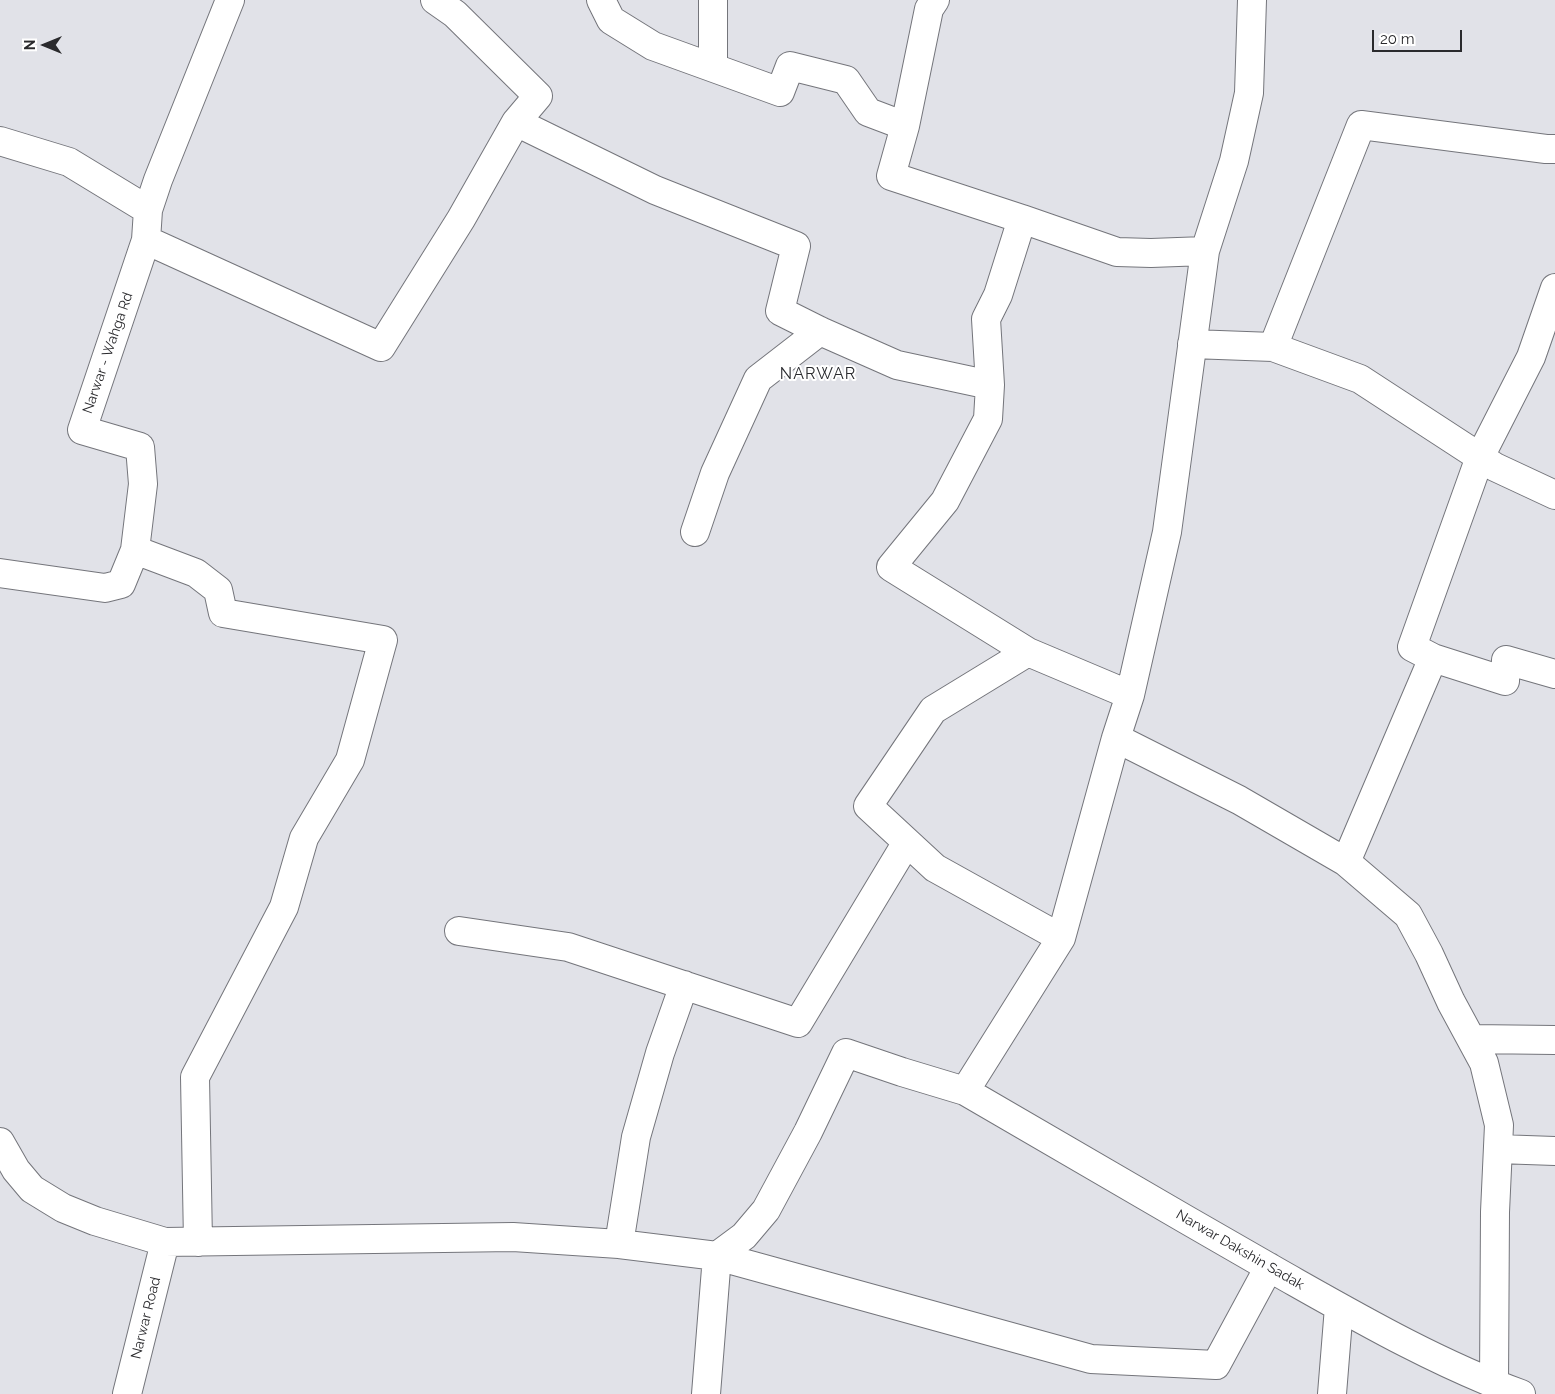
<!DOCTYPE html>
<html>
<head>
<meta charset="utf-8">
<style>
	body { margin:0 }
	#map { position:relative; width:1555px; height:1394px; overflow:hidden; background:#e1e2e8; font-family:Raleway,sans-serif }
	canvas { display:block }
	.north { position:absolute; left:20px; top:20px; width:50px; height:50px; -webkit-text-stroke:4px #fff; paint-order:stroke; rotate:270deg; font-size:14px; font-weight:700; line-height:20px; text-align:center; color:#2a2a2d }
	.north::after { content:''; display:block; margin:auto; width:18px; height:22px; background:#2a2a2d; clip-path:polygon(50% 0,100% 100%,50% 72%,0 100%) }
	.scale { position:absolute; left:1372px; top:30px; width:90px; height:22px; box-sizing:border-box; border:2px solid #2a2a2d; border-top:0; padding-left:6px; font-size:15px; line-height:18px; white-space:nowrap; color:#2a2a2d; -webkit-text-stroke:4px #fff; paint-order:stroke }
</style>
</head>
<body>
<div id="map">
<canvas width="1555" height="1394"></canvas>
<div class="north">N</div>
<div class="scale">20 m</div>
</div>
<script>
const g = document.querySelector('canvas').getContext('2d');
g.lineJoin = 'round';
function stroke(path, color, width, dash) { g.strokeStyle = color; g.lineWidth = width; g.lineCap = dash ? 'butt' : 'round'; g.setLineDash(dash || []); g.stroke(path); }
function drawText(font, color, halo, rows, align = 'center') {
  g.font = font + ' Raleway,sans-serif'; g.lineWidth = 4; g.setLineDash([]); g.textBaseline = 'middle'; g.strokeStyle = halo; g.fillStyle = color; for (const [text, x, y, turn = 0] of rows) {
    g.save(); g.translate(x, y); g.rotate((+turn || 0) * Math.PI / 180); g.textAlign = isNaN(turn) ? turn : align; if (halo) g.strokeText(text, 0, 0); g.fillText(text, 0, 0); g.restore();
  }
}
const minor = new Path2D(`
	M435 0 455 14 538 96 516 122 655 190 796 246 780 311 820 331 897 365 990 385
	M601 0 611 20 653 46 780 92 790 66 846 80 868 112 905 126 891 176 1022 219 998 295 986 319 990 385 988 419 945 501 891 567 1028 652
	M713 67V0
	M905 126 929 9 935 0
	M0 141 69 162 148 210
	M1022 219 1117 252 1151 253 1205 251
	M146 240 381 347 461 219 516 122
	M1192 344 1273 347 1360 379 1495 467 1555 495
	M1273 347 1361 125 1546 149H1555
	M695 532 715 473 758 379 820 331
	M135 550 196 573 218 590 223 613 383 640 350 760 304 838 284 907 195 1077 198 1242
	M0 573 105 588 121 584 135 550 143 484 140 447 82 430 146 240 148 210 158 180 230 0
	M1433 658 1505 681 1506 660 1555 674
	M1116 738 1239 800 1346 862 1408 915 1429 954 1451 1002 1484 1063 1499 1125 1495 1212 1494 1384
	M1346 862 1433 658 1412 647 1480 457 1531 357 1555 288
	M459 931 568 947 798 1023 907 842
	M1061 938 935 868 868 806 933 710 1028 652 1130 695
	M1471 1039 1555 1040
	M965 1091C1070 1152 1174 1213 1279 1273 1357 1317 1436 1363 1521 1394
	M0 1142 16 1170 32 1189 63 1208 95 1221 165 1242 513 1237 619 1244 717 1256 744 1236 766 1210 808 1132 846 1053 902 1072 965 1091 1061 938 1116 738 1130 695 1167 532 1205 251 1234 161 1249 93 1252 0
	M1498 1149 1555 1151
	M619 1244 636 1137 660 1053 684 985
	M127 1394 165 1242
	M706 1394 717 1256 1091 1359 1216 1365 1269 1267
	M1332 1394 1339 1307`);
stroke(minor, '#74757b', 30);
stroke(minor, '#fff', 28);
drawText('14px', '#2a2a2d', '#fff', [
	["Narwar - Wahga Rd",108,353,-71],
	["Narwar Dakshin Sadak",1240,1250,30],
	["Narwar Road",146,1318,-76]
]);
g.letterSpacing = '1px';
drawText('16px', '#292a2e', '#fff', [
	["NARWAR",818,374]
]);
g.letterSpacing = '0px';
</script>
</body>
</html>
